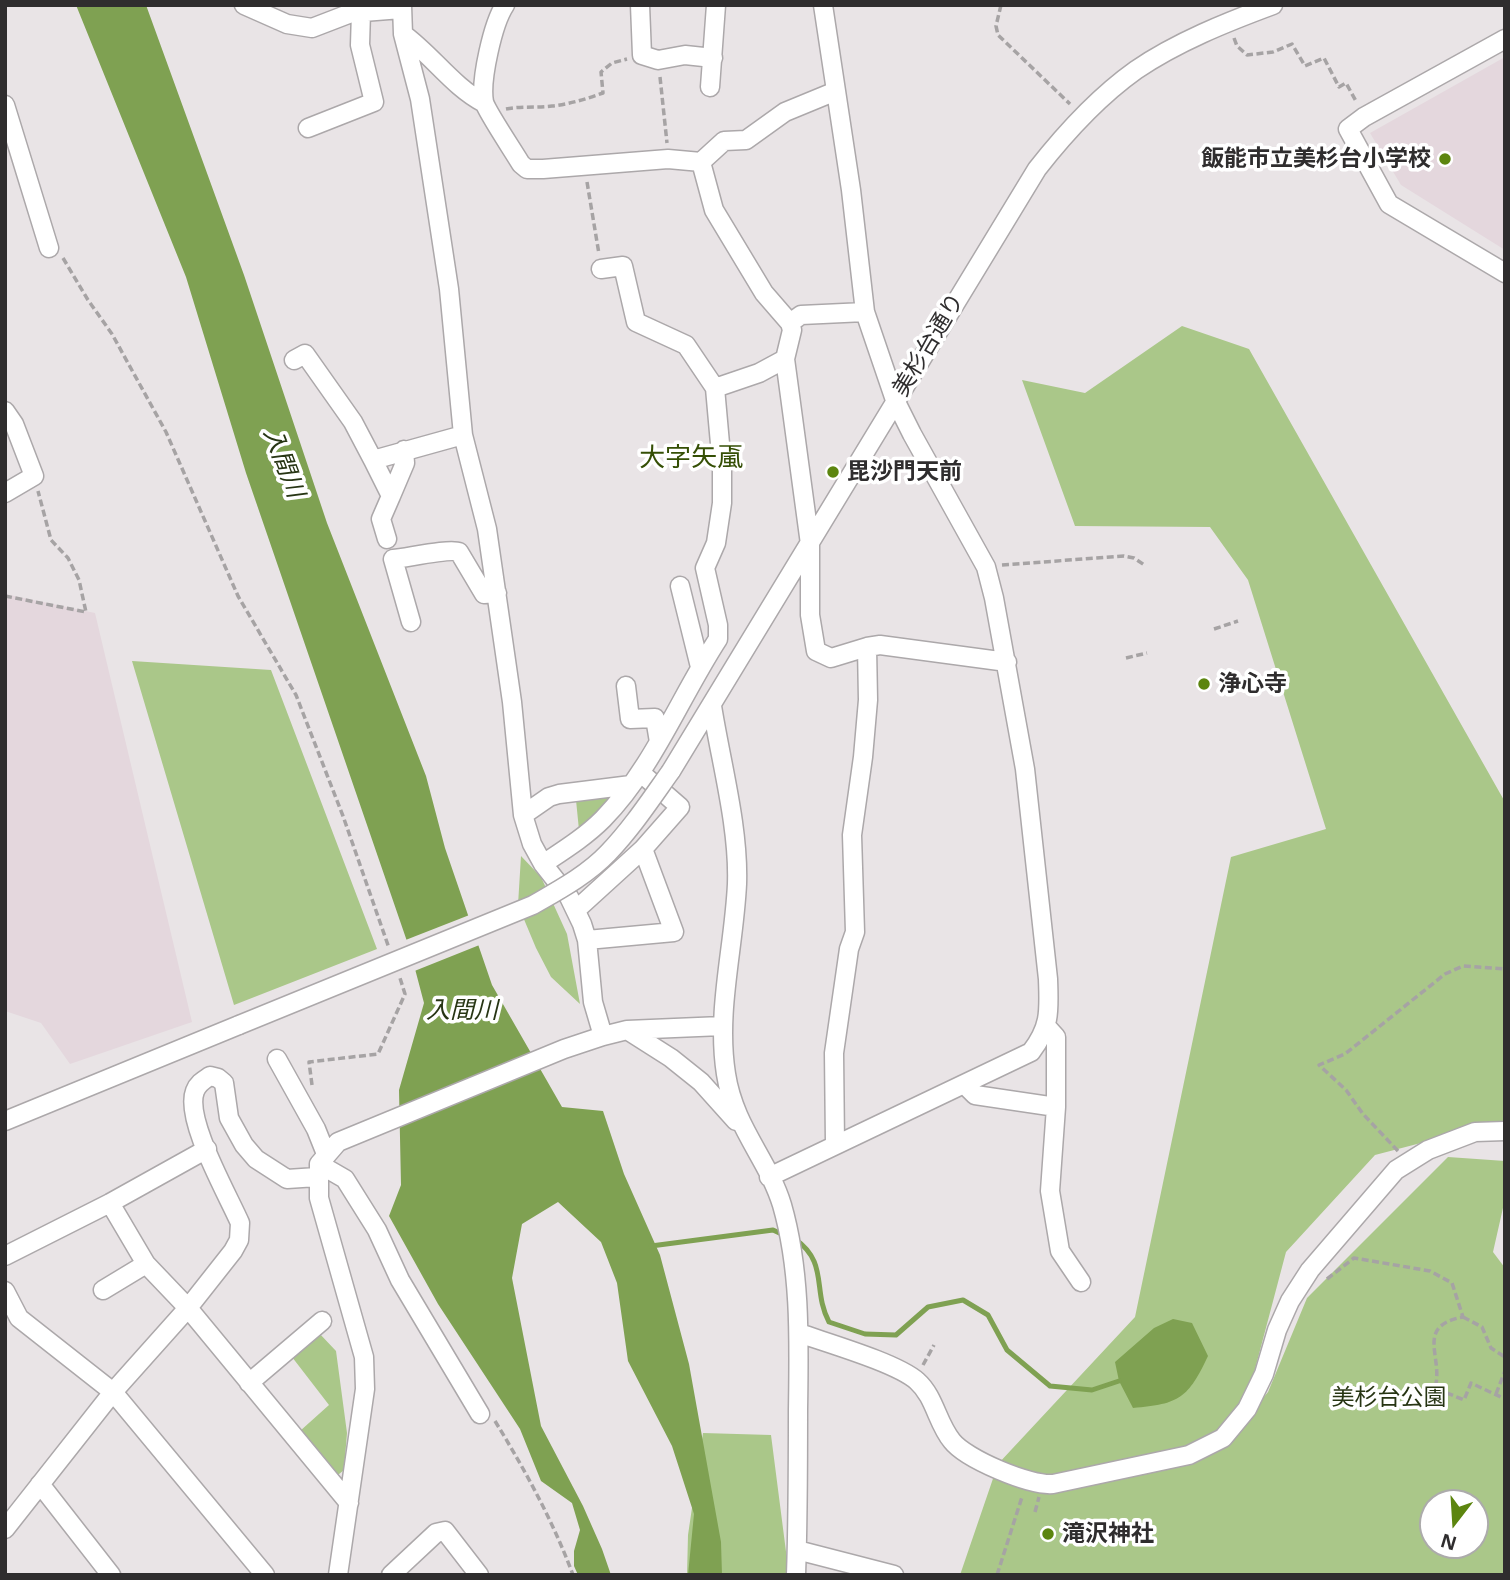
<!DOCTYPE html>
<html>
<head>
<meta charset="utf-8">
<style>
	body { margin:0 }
	#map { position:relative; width:1510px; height:1580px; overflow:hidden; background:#e9e4e6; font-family:"Open Sans",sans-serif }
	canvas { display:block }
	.frame { position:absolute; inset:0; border:7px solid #2f2d2e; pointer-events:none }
	.north { position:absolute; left:1419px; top:1489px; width:70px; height:70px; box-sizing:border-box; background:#fff; border:2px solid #acabab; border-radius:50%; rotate:197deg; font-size:19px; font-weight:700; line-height:28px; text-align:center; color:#2f2d2e }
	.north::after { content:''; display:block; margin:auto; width:24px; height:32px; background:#5c850f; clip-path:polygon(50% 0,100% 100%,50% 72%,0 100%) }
</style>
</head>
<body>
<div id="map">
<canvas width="1510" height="1580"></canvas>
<div class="frame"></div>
<div class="north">N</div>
</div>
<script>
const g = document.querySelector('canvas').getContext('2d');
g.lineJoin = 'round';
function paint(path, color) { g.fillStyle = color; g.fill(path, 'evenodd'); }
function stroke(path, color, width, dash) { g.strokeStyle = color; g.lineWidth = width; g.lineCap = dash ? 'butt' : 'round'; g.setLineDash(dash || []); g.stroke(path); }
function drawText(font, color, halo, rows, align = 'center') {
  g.font = font + ' "Open Sans","Noto Sans JP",sans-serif'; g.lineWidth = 7; g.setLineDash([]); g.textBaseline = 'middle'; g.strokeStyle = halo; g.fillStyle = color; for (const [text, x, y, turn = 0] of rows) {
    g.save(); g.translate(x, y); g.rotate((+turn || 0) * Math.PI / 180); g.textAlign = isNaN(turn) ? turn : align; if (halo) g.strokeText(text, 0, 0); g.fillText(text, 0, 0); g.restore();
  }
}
paint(new Path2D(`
	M1505 57V250L1401 185 1370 133Z
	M5 594 95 613 192 1022 70 1064 41 1023 5 1011Z`), '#e4d7dd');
paint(new Path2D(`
	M1182 326 1249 349 1505 802V1121L1375 1155 1286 1252 1240 1426 1268 1392 1307 1298 1448 1157 1505 1161V1199L1493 1252 1505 1268V1575H960L998 1464 1135 1317 1231 857 1326 829 1248 580 1210 527 1075 526 1022 380 1085 393ZM1433 1503H1475V1545H1433Z
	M132 661 271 670 377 949 234 1005Z
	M618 793 579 830 576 800Z
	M521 856 541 877 567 934 580 1004 551 977 536 948 518 905Z
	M319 1333 336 1351 347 1433 344 1470 333 1479 300 1431 329 1405 292 1357Z
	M703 1433 771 1435 789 1575H687L688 1535Z`), '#aac789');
paint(new Path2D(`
	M76 5H146L244 275 327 523 426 776 445 848 492 985 562 1107 603 1111 624 1174 660 1255 689 1364 721 1542 722 1575H688L694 1514 672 1446 628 1361 617 1283 601 1242 558 1202 522 1224 512 1278 541 1426 583 1506 602 1549 611 1575H578L574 1566V1551L580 1530 572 1503 541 1481 520 1429 438 1304 389 1216 401 1185 399 1090 424 1003 410 950 246 473 186 277Z
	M1173 1319 1192 1323 1208 1356C1188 1398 1180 1404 1133 1408L1119 1381 1115 1362 1154 1328Z`), '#7fa152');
paint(new Path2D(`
	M472 914 482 944 412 972 403 941Z`), '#e9e4e6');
stroke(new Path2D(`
	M795 1239C829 1263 812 1290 829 1322L865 1334 896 1335 928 1307 963 1300 988 1315 1007 1350 1050 1386 1092 1390 1119 1381
	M651 1246 773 1230 786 1236`), '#7fa152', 5);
const minor = new Path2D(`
	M244 5 287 24 312 28 351 13 401 9
	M402 5 403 34 420 99 449 289 463 435 487 529 512 702 523 815 532 844 543 864 569 897 582 924 587 940 593 1002 603 1036
	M505 5C493 23 480 80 484 102 487 112 514 152 521 164L527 169H543L668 159 701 162 714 210 764 293 790 323 792 330 785 359 810 544V615L816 651 831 658 867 647 880 645 1007 662
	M640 5 642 55 658 60 685 55 713 58
	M403 34C432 55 453 87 484 103
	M1505 39 1364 117 1348 129 1389 204 1505 273
	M710 87 716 5
	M5 105 49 248
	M308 128 374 102 360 45 361 12
	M701 162 724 141 746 140 785 112 836 91
	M790 323 801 315 865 312
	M294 360 305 354 353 422 373 460 463 435
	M715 388 759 373 785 359
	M5 411 14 424 34 476 5 493
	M373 460 391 496 381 519 387 539
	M391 496 405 463 404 450
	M680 586 700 667
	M411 622 393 559C406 558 450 548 459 552L484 594 497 593
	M626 686 630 719 655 718 659 742
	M712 706C721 763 739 827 737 884 734 948 716 1011 726 1074 734 1127 768 1159 782 1205 801 1271 799 1342 798 1410 798 1465 798 1520 796 1575
	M671 771 1037 169C1066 132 1098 97 1136 70 1177 42 1227 22 1273 5
	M523 815 549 797 559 794 631 785
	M543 864C564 850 585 837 603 819 653 768 679 699 718 639V625L705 568 716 543 722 503V466L715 388 686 345 636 322 623 266 601 269
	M576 910 643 849 680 807 641 773
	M587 940 674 932 643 849
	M1047 1027 1056 1037V1107L1050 1191 1060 1251 1081 1282
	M627 1030 671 1058 701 1082 736 1121
	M277 1059 316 1129 326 1154
	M965 1085 975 1095 1056 1107
	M5 1121 239 1025
	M835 1144 834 1053 849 949 855 932 852 835 863 757 868 700 867 647
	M319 1164 345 1179 377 1230 400 1280 480 1414
	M769 1177 1031 1052C1051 1026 1049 1010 1048 979L1025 769 994 598 986 567 912 434 895 400 865 312 851 190 823 5
	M110 1203 146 1264 188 1308 349 1503
	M5 1256 110 1203 207 1149
	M103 1290 146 1264
	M5 1291 19 1318 113 1392 265 1575
	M799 1333C827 1343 897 1363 917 1381 935 1397 937 1423 952 1441 966 1459 1030 1486 1053 1484L1189 1455 1223 1438 1247 1409 1264 1374 1277 1330 1290 1301 1310 1270 1396 1170 1428 1150 1475 1132 1505 1131
	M249 1383 322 1321
	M40 1484 111 1575
	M5 1529 113 1392 188 1308 233 1251 239 1240 240 1223C228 1195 184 1119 195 1091 198 1083 204 1080 210 1076L218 1078 224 1083 229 1118 244 1145 256 1159 287 1179 317 1177
	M797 1550 894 1575
	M338 1575 365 1389 364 1357 319 1198V1164L338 1142 564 1049 603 1036 627 1030 722 1026
	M391 1575 436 1533 445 1531 479 1575`);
stroke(minor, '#aca8aa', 21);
stroke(new Path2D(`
	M1001 5 996 26 998 35 1070 104
	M1234 38 1237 46 1247 55 1273 52 1292 44 1305 66 1324 58 1339 87 1346 83 1357 103
	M660 77 667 143
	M506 109C521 106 536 108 552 106 570 104 586 99 603 93L601 72 612 63 627 59
	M587 182 599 254
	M63 258 88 300 112 334 166 432 238 596 296 695 343 816 389 948
	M1002 565 1124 556 1134 558 1146 566
	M5 596 86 612 79 580 68 558 51 540 38 491
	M1214 629 1238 621
	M1126 658 1147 653
	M312 1085 309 1062 378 1054 405 994 400 978
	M1398 1151 1363 1114 1346 1090 1319 1065 1345 1054 1445 974 1463 966 1505 969
	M1327 1279 1354 1258 1430 1271 1452 1283 1463 1317C1414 1326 1444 1357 1435 1388L1464 1400 1471 1383 1505 1399
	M1463 1317 1482 1327 1491 1348 1505 1357
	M923 1365 934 1345
	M1496 1394 1505 1371
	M495 1421C525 1470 553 1521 573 1575
	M1035 1512 1039 1497
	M997 1575 1022 1497`), '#a6a3a4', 3.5, [7, 3.5]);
stroke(minor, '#fff', 18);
const minorBridge = new Path2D(`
	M239 1025 533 905C559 890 587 875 608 853 632 828 651 799 671 771`);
stroke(minorBridge, '#aca8aa', 21, []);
stroke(minorBridge, '#fff', 18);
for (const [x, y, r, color] of [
	[1445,159,7,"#5c850f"],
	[833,472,7,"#5c850f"],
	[1204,684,7,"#5c850f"],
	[1048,1534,7,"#5c850f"]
]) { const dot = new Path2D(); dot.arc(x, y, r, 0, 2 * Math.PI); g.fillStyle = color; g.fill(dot); stroke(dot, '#fff', 2.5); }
drawText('bold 23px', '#2f2d2e', '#fff', [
	["飯能市立美杉台小学校",1431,159,"right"],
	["毘沙門天前",847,472],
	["浄心寺",1218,684],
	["滝沢神社",1062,1534]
], 'left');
drawText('23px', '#2f2d2e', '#fff', [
	["美杉台通り",929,345,-59]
]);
drawText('23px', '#273513', '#fff', [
	["美杉台公園",1389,1398]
]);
drawText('italic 24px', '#273514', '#fff', [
	["入間川",283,463,69],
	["入間川",462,1011]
]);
drawText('26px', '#354f05', '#fff', [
	["大字矢颪",691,459]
]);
</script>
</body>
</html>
